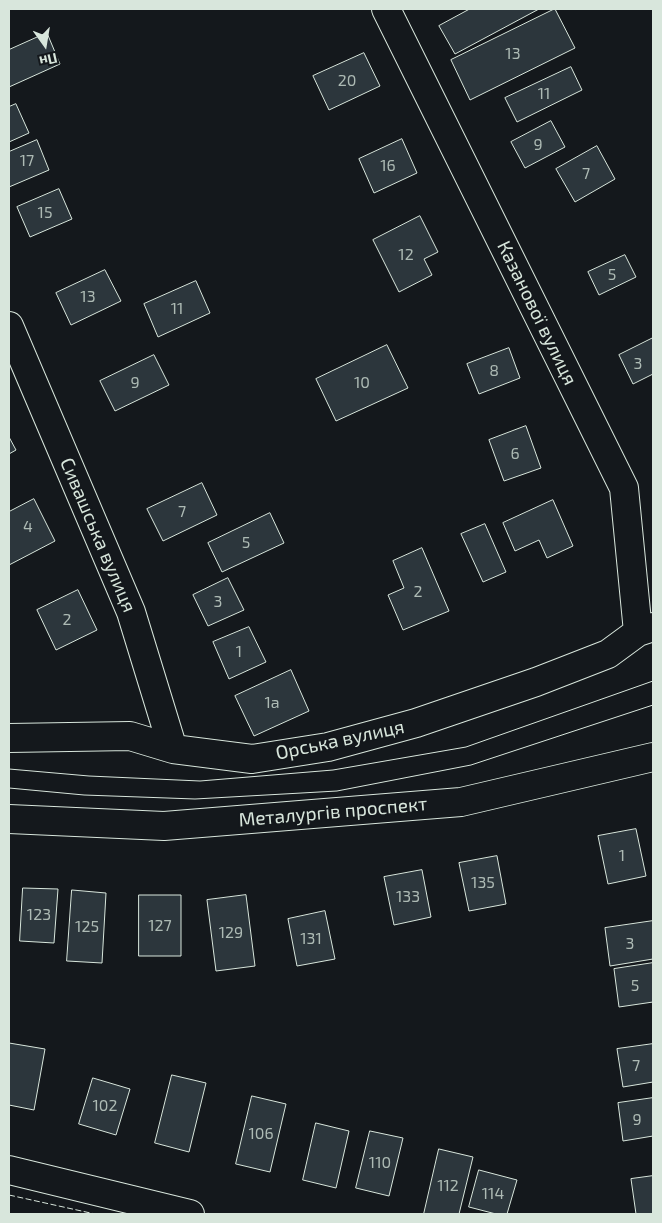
<!DOCTYPE html>
<html>
<head>
<meta charset="utf-8">
<style>
	body { margin:0 }
	#map { position:relative; width:662px; height:1223px; overflow:hidden; background:#14181c; font-family:"Exo 2",sans-serif }
	canvas { display:block }
	.frame { position:absolute; inset:0; border:10px solid #d8e6dc; pointer-events:none }
	.north { position:absolute; left:20px; top:20px; width:50px; height:50px; -webkit-text-stroke:4px #14181c; paint-order:stroke; rotate:167deg; font-size:14px; font-weight:700; line-height:20px; text-align:center; color:#d8e6dc }
	.north::after { content:''; display:block; margin:auto; width:18px; height:22px; background:#d8e6dc; clip-path:polygon(50% 0,100% 100%,50% 72%,0 100%) }
</style>
</head>
<body>
<div id="map">
<canvas width="662" height="1223"></canvas>
<div class="frame"></div>
<div class="north">Пн</div>
</div>
<script>
const g = document.querySelector('canvas').getContext('2d');
g.lineJoin = 'round';
function paint(path, color) { g.fillStyle = color; g.fill(path, 'evenodd'); }
function stroke(path, color, width, dash) { g.strokeStyle = color; g.lineWidth = width; g.lineCap = dash ? 'butt' : 'round'; g.setLineDash(dash || []); g.stroke(path); }
function drawText(font, color, halo, rows, align = 'center') {
  g.font = font + ' "Exo 2",sans-serif'; g.lineWidth = 4; g.setLineDash([]); g.textBaseline = 'middle'; g.strokeStyle = halo; g.fillStyle = color; for (const [text, x, y, turn = 0] of rows) {
    g.save(); g.translate(x, y); g.rotate((+turn || 0) * Math.PI / 180); g.textAlign = isNaN(turn) ? turn : align; if (halo) g.strokeText(text, 0, 0); g.fillText(text, 0, 0); g.restore();
  }
}
const building = new Path2D(`
	M470 9H539L455 54 439 26Z
	M555 9 575 48 470 100 451 60Z
	M47 33 60 64 9 87V50Z
	M364 53 380 86 329 110 313 76Z
	M571 67 582 90 517 122 505 98Z
	M16 104 29 133 9 142V107Z
	M551 121 565 147 525 168 511 142Z
	M402 139 417 173 374 193 359 159Z
	M37 140 49 170 9 187V152Z
	M597 146 615 179 575 202 556 169Z
	M59 189 72 219 30 237 17 207Z
	M420 216 438 252 424 259 432 275 399 292 373 240Z
	M625 255 636 277 599 295 588 272Z
	M105 270 121 301 71 325 56 293Z
	M196 281 210 313 158 337 144 304Z
	M653 338V374L633 384 619 355Z
	M387 345 408 388 336 421 316 379Z
	M509 348 520 378 479 394 467 364Z
	M154 355 169 385 115 411 100 381Z
	M526 426 541 468 504 481 489 440Z
	M9 437 16 450 9 454Z
	M202 483 217 515 163 541 147 509Z
	M34 499 55 541 9 565V512Z
	M553 500 573 546 547 558 539 540 515 551 503 523Z
	M270 513 284 543 222 572 208 543Z
	M485 524 506 572 483 582 461 534Z
	M422 548 449 611 403 630 388 595 404 588 393 561Z
	M228 578 244 610 208 626 193 595Z
	M78 590 97 630 56 650 37 610Z
	M249 627 266 662 229 679 213 642Z
	M291 670 309 711 254 736 235 696Z
	M636 829 646 876 608 884 598 836Z
	M497 856 506 904 469 911 459 863Z
	M422 870 431 917 394 925 384 877Z
	M23 888 58 889 54 943 20 941Z
	M72 890 106 893 102 963 67 961Z
	M139 895H181V956H139Z
	M246 895 255 966 216 971 207 900Z
	M325 911 335 959 297 966 288 919Z
	M653 921V959L610 966 605 928Z
	M653 963V1002L619 1007 614 969Z
	M9 1043 45 1049 34 1110 9 1105Z
	M653 1044V1082L623 1087 617 1049Z
	M172 1075 206 1083 189 1152 155 1143Z
	M93 1078 130 1089 116 1135 79 1124Z
	M252 1096 286 1104 270 1172 236 1164Z
	M653 1098V1136L623 1141 618 1103Z
	M316 1123 349 1131 336 1188 303 1180Z
	M370 1131 403 1138 389 1196 356 1188Z
	M439 1149 473 1157 459 1214H424Z
	M479 1170 517 1180 507 1214H496L469 1207Z
	M653 1176V1214H636L631 1179Z`);
paint(building, '#2c363c');
stroke(building, '#d8e6dc', 1);
const minor = new Path2D(`
	M386 9 624 488 638 632
	M9 326 131 612 173 749
	M9 738 130 736 173 749 252 759 328 747 416 723 536 682 608 654 638 632 653 627
	M9 819 164 826 461 802 653 757
	M9 1170 190 1214`);
stroke(minor, '#d8e6dc', 30);
stroke(minor, '#14181c', 28);
stroke(new Path2D(`
	M9 769 89 776 200 781 333 770 466 747 653 681
	M9 788 84 795 195 799 337 791 471 765 653 705`), '#d8e6dc', 1);
stroke(new Path2D(`
	M9 1195 95 1214`), '#d8e6dc', 1, [6, 2.5]);
drawText('16px', '#adbab4', null, [
	["13",513,54],
	["20",347,81],
	["11",544,94],
	["9",538,145],
	["17",27,161],
	["16",388,166],
	["7",586,174],
	["15",45,213],
	["12",406,255],
	["5",612,275],
	["13",88,297],
	["11",177,309],
	["3",638,364],
	["8",494,371],
	["9",135,383],
	["10",362,383],
	["6",515,454],
	["7",182,512],
	["4",28,527],
	["5",246,543],
	["2",418,592],
	["3",218,602],
	["2",67,620],
	["1",239,652],
	["1а",272,703],
	["1",622,856],
	["135",483,883],
	["133",408,897],
	["123",39,915],
	["127",160,926],
	["125",87,927],
	["129",231,933],
	["131",311,939],
	["3",630,944],
	["5",635,986],
	["7",636,1066],
	["102",105,1106],
	["9",637,1120],
	["106",261,1134],
	["110",380,1163],
	["112",448,1186],
	["114",493,1194]
]);
drawText('19px', '#d8e6dc', '#14181c', [
	["Казанової вулиця",537,313,64],
	["Сивашська вулиця",98,535,67],
	["Орська вулиця",340,740,-12],
	["Металургів проспект",333,812,-5]
]);
</script>
</body>
</html>
